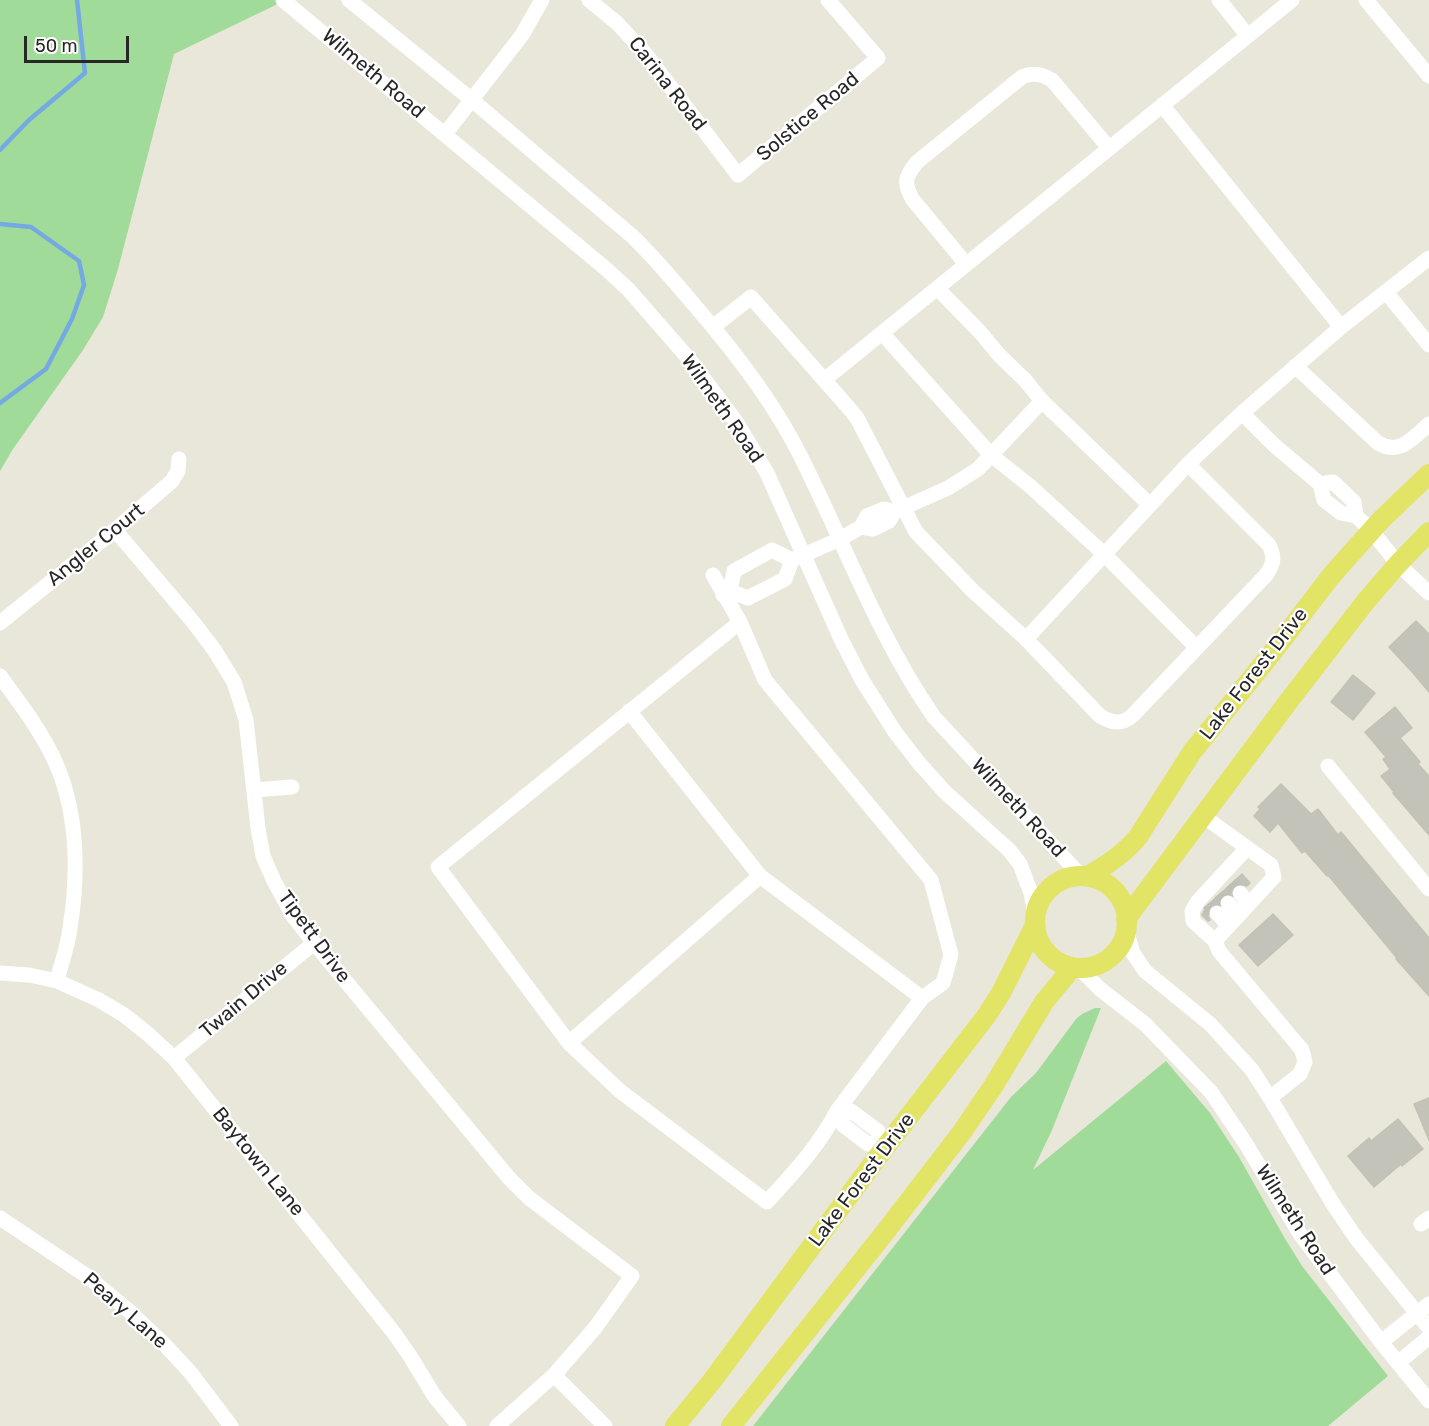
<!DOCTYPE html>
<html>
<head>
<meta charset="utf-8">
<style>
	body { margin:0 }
	#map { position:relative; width:1429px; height:1426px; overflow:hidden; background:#e9e6da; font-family:Rubik,sans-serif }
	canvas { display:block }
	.scale { position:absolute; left:24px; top:36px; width:105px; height:27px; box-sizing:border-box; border:3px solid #272727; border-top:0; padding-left:8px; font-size:18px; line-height:21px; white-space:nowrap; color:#272727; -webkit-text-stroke:4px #fff; paint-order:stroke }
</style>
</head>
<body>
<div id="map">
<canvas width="1429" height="1426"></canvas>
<div class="scale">50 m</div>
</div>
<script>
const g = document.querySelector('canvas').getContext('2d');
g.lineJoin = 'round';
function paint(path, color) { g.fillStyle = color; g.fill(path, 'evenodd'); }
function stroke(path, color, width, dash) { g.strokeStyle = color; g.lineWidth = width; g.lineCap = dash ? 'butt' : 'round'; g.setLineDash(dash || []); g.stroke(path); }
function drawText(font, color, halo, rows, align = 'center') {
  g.font = font + ' Rubik,sans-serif'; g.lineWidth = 4.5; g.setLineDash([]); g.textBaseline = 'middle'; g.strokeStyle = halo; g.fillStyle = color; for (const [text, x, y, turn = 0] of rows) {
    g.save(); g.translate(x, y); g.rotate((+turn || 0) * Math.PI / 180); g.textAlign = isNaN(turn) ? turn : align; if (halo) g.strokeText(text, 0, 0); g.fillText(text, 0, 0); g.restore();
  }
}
paint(new Path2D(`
	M0 0H286L174 54 118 269 103 317 83 350 13 449 0 471Z
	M1095 1008H1101L1052 1130 1033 1170 1166 1061 1210 1113 1239 1157 1284 1237 1302 1266 1388 1376 1328 1426H753L1011 1097 1036 1073 1076 1019 1082 1014Z`), '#a0db9a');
stroke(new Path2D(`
	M0 150 29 120 85 73 77 0
	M0 224 31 227 79 261 84 285 72 319 46 369 0 403`), '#74a9e3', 4.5);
const building = new Path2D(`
	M1416 621 1429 634V692L1414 674 1389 647Z
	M1353 675 1375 693 1353 720 1331 702Z
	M1395 707 1412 728 1400 738 1420 762 1418 764 1429 776V835L1393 793 1394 792 1381 776 1390 769 1383 759 1386 757 1365 732Z
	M1281 784 1311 814 1318 809 1338 835 1341 832 1429 938V996L1396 959 1397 958 1328 875 1327 876 1305 851 1302 853 1278 823 1270 832 1254 816 1260 809 1258 807Z
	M1242 874 1250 883 1247 886 1239 883 1234 885 1231 889 1230 894 1222 895 1219 900 1218 904 1211 905 1208 911V916L1210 920 1208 921 1202 915 1206 907Z
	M1273 914 1293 935 1258 966 1239 945Z
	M1429 1098V1140L1414 1104Z
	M1398 1119 1423 1149 1402 1166 1401 1164 1374 1187 1348 1156 1369 1138 1371 1141Z`);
paint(building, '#c4c3ba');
stroke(building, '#c4c2b4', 1.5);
stroke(new Path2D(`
	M1231 883 1240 893
	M1220 893 1228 903
	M1209 903 1217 913`), '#c2c0b6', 15, [15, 8]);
stroke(new Path2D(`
	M283 0 605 268 628 289 689 359 737 423 767 473 841 639 862 680 895 732 919 763 944 791 1009 850 1020 864 1031 893 1035 914
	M349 0 472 100 632 236C655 258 675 282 696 307 735 352 773 401 800 455 844 542 878 637 934 717L1081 876
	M589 0 617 23 644 52 738 175 878 58 828 0
	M1219 0 1248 36
	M1366 0 1429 76
	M1162 105 1341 327
	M445 134 522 35 542 0
	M966 264 913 200C903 183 905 177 917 162L1022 77C1033 72 1041 74 1052 80L1109 148
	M937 288 980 332 1000 356 1025 380 1042 401 1150 505
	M1386 292 1429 345
	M713 327 751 297 848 407 857 418 916 532 973 591 1026 639 1100 716C1112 723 1121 725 1132 716L1266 575C1274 564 1275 557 1269 545L1188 464
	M882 333 991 455 1030 486 1104 554 1197 648
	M1295 366 1378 443C1400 456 1413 438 1429 424
	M824 380 1292 0
	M1242 413 1274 445 1320 484 1324 500 1341 513 1356 516 1371 530 1398 564 1429 593
	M1320 484 1333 482 1354 502 1356 516
	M861 527 867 516 884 509 894 512
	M115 530 194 623 215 651 234 682 246 720 258 828 263 856 274 881 293 916 314 943 509 1178 529 1198 632 1276 595 1328 554 1375 497 1426
	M713 575 740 622 765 680 931 880 951 955 943 983 922 998 837 1111C819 1146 793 1173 767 1202L620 1091 569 1043 438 867 740 622
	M730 591 748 598 785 579 792 560 840 539 861 527 873 529 889 521 894 512 948 488 978 469 1042 401
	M723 595 730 591 734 571 772 550 792 560
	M0 623 115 530 172 481 178 471 179 459
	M1026 639 1188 464 1242 413 1341 327 1429 258
	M0 676C19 702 39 728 53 757 78 809 79 872 70 928 68 946 61 964 57 981
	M629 711 760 876 922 998
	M1328 766 1429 889
	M254 790 292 787
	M1203 816 1271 865 1274 877 1215 941 1219 951 1302 1050 1305 1062 1300 1074 1270 1098
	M1240 893 1249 904
	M1228 903 1239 915
	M1217 913 1229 926
	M1126 929 1133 953 1145 971 1210 1024 1252 1070 1270 1098 1333 1204 1356 1238 1429 1328
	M1215 941 1193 921 1192 911 1198 901 1247 848
	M1080 969 1100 989 1145 1024 1211 1092 1246 1144 1300 1234 1381 1342 1429 1401
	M0 973 29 975 57 981 99 1000 124 1015 148 1034 174 1058 394 1333 410 1356 435 1397 459 1426
	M569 1043 760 876
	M174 1058 314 943
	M842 1115 843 1125 868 1144 880 1142 886 1147
	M842 1115 851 1111 878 1131 880 1142
	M0 1218 87 1276 129 1311 165 1345 190 1372 231 1426
	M1421 1224 1429 1218
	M1381 1342 1429 1304
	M1398 1363 1429 1337
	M554 1375 605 1426`), '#fff', 15);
stroke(new Path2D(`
	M1087 876C1106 866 1124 854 1138 837L1192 752 1272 653 1331 576 1380 521 1429 474
	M1035 922a46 46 0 1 1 92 0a46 46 0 1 1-92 0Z
	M1126 919 1288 702 1366 601 1398 564 1429 532
	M675 1426 712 1381 877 1158 987 1015 1001 993 1035 925
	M731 1426 886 1231 962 1132 994 1085 1044 1002 1072 968`), '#e1e464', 20);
drawText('20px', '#272727', '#fff', [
	["Wilmeth Road",373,74,40],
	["Carina Road",667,84,52],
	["Solstice Road",808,117,-40],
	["Wilmeth Road",722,409,55],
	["Angler Court",96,545,-39],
	["Lake Forest Drive",1254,674,-52],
	["Wilmeth Road",1018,808,47],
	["Tipett Drive",314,937,54],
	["Twain Drive",244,1000,-40],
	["Baytown Lane",258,1162,51],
	["Lake Forest Drive",862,1180,-53],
	["Wilmeth Road",1295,1220,57],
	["Peary Lane",125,1311,41]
]);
</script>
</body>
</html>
